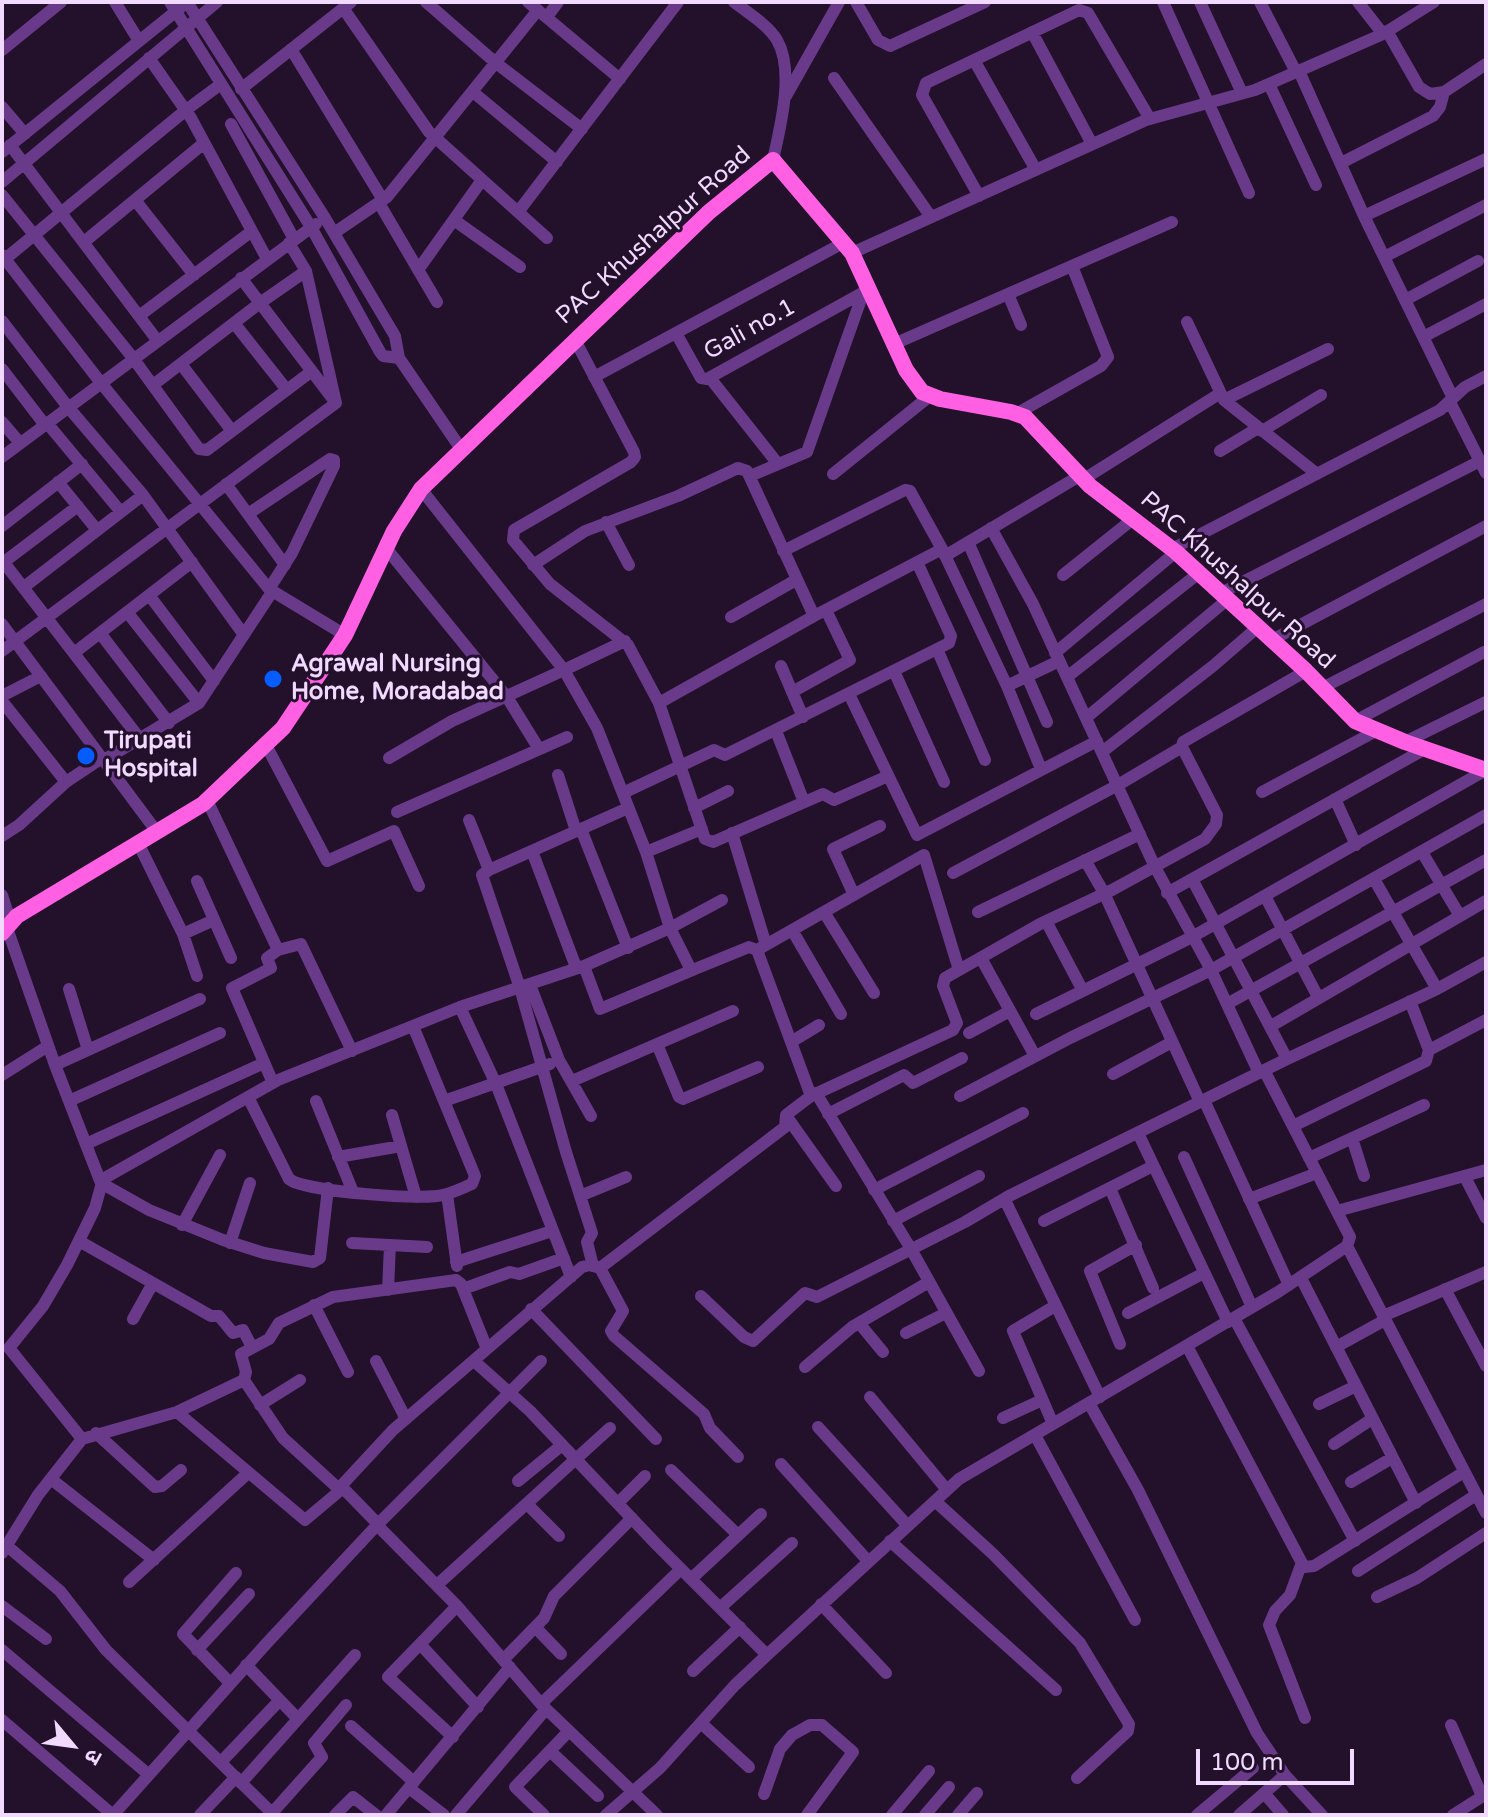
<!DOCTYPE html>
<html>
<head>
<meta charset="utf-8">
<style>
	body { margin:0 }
	#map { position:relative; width:1488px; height:1817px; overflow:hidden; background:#23102a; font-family:"Varela Round","Noto Sans Devanagari",sans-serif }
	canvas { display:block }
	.frame { position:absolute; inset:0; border:4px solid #f2d9ff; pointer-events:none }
	.north { position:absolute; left:32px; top:1705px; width:80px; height:80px; -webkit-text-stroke:6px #23102a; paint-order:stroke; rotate:119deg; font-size:22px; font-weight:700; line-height:32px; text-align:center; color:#f2d9ff }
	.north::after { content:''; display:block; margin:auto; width:28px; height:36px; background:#f2d9ff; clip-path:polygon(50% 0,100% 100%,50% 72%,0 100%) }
	.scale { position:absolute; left:1196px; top:1749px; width:158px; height:36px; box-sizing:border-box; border:4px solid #f2d9ff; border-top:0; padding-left:10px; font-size:24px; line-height:28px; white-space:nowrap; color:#f2d9ff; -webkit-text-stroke:6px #23102a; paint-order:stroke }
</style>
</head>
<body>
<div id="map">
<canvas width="1488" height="1817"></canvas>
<div class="frame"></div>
<div class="north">उ</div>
<div class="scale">100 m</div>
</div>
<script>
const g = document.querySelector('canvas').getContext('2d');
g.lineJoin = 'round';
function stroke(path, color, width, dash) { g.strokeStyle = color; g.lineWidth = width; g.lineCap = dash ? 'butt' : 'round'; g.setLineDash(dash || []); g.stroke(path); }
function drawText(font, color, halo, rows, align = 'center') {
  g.font = font + ' "Varela Round",sans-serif'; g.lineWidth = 6; g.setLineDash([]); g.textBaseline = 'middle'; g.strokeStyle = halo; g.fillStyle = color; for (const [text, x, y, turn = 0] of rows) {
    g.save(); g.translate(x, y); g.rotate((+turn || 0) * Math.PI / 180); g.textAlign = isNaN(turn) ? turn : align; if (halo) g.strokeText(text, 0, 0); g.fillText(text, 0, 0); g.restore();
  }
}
stroke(new Path2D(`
	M115 2 139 41
	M170 2 311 227 380 352 383 356 399 358
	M187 2 325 218 395 336 399 358 461 449
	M426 2 496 63 582 129
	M528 2 620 79
	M734 2C748 13 768 25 777 40 795 71 780 128 773 160
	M856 2 878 40 890 46 985 2
	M1163 2 1249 193
	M1200 2 1242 93
	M1260 2 1296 72
	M1358 2 1383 34
	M343 8 429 132 547 238
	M547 17 558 2
	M1387 31 1419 87 1430 94 1444 92 1486 64
	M1032 32 1092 144
	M291 49 383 200
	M2 50 61 2
	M149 58 191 118 267 259
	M974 60 1036 170
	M1299 71 1364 216 1453 398
	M834 78 931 217
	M1269 84 1316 185
	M241 89 351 2
	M473 92 557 162
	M786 96 839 2
	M2 107 25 134
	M231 124 294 239
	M10 145 157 340
	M2 152 180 8
	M1341 163 1433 116 1440 107 1444 92
	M2 182 217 2
	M2 195 133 358 199 449 207 450 312 371
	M979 196 922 95 926 83 1079 10 1088 13 1150 119
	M135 200 194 275
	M379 203 437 302
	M518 212 678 2
	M1364 216 1486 159
	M454 220 520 267
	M334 233 387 197 538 10
	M84 242 204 143
	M852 253 1146 120 1255 90 1383 34 1434 2
	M2 255 101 383 269 589 345 635
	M1384 257 1486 205
	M5 259 186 110 221 84
	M418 270 482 180
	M241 278 336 403
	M1008 294 1021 325
	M1407 299 1478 261
	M139 316 252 231
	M2 321 68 407 143 495 244 635
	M1187 322 1224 400 1317 474
	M234 323 287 390
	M676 333 701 378 707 379 864 292
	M1425 336 1486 304
	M575 340 634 452 635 457 631 462 514 530 513 540 550 584 628 645 659 703 705 839 713 842 823 794 834 800 888 776
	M894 344 1172 222
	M181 364 232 431
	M2 369 45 425
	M594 377 843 243
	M710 378 778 464
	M153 385 260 303 306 271
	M1224 400 1328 349
	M1450 402 1486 473
	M1016 414 1101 366 1108 357 1072 266
	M2 422 20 443
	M47 423 121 512
	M1262 431 1321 395
	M1220 451 1258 428
	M2 457 316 224
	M833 474 931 395
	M750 476 807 452 866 285
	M1084 479 1219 394
	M58 482 97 530
	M226 484 285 565
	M421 489 564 670 625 641
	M248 514 330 459 334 460V466L292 553 269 589
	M606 522 629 565
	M2 526 82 464
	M991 528 1033 604 1155 867 1211 970 1259 1073
	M968 542 1047 722
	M386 548 507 697 539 749
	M1172 549 1440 410 1465 387 1486 376
	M783 551 905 490 910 491 942 549 1007 686 1041 769
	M945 556 1081 475
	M2 560 140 739
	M4 562 78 506
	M533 565 585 531 678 496 738 468 747 471 814 616
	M1063 575 1133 519
	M24 587 143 495
	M1221 593 1480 461
	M149 595 214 681
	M127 612 199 703
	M731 617 796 580
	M2 624 157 832
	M100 633 169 723
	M1272 640 1486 526
	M937 649 985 760
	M2 651 336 403 306 271 289 243
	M74 653 192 562
	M1055 653 1176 552
	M781 666 803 717
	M894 671 944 782
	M1067 677 1199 573
	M1007 686 1059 661
	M1322 688 1486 604
	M792 692 850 660 826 610
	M849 694 917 835 1097 741
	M2 696 41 676
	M2 701 66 782
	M659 703 814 616 942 549
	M1086 718 1228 599
	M1355 721 1484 652
	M776 731 804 802
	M1405 742 1486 702
	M266 745 327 861 394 831 419 886
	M1102 752 1213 666 1258 627
	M389 758 452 721 564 670 597 728 646 852 670 928 722 900
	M104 760 199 703 272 592
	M558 775 576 831
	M1262 792 1376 731
	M623 793 714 750 725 755 949 643 951 636 917 562
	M1335 799 1356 845
	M207 800 278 950
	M694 808 728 791
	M397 812 567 737
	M469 820 489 870
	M581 829 628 948
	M732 833 766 945
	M2 836 19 825 66 782 102 758
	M138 843 183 934 197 976
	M532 851 576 967
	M646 852 702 829
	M1422 852 1460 916
	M1085 860 1104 893 1200 1102
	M953 873 1118 785 1182 747
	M1192 879 1287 1059
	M1374 879 1437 989
	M197 881 231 958
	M1167 893 1425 749
	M2 895 11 923
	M854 895 833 849 880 826
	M1265 896 1318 997
	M824 912 874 993
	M978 912 1140 834
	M1046 921 1083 991
	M7 928 55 1065 101 1183 149 1210 223 1240 264 1253 313 1262 320 1258 328 1188
	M792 930 841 1014
	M183 934 214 920
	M757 950 924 855 959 970
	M981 958 1035 1056
	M584 966 600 1009 695 969
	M530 985 559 1060 591 1116
	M69 989 88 1050
	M1227 1004 1486 860
	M460 1007 496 1084 571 1277
	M1036 1014 1192 937 1486 770
	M1271 1026 1486 901
	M969 1033 1010 1011
	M791 1042 819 1025
	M657 1044 679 1097 683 1099 758 1067
	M1429 1050 1486 1020
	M55 1065 200 999
	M1113 1074 1172 1042
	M2 1075 48 1046
	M572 1081 733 1011
	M273 1083 232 988 271 968 267 958 278 950 301 944 352 1051
	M816 1093 911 1249 979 1371
	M960 1096 1070 1038 1211 970 1486 815
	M248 1097 289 1179 294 1182C321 1192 407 1199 437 1196 449 1195 460 1189 472 1184L475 1176 413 1026
	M1204 1100 1289 1285
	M69 1101 220 1033
	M316 1101 353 1192
	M444 1101 550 1064
	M828 1114 904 1075 913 1083 962 1058
	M392 1115 416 1197
	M787 1117 836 1186
	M1293 1126 1426 1061 1429 1050 1410 1001
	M1138 1133 1228 1322
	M1352 1138 1364 1176
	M86 1144 264 1063
	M338 1157 401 1146
	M1184 1157 1252 1307
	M1309 1158 1424 1105
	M1465 1177 1486 1218
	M1110 1188 1153 1288
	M874 1190 1023 1113
	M447 1194 457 1266
	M580 1196 626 1177
	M1249 1199 1317 1173
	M1005 1200 1100 1397
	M1337 1211 1486 1170
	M893 1221 979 1176
	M1044 1221 1153 1166
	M182 1225 220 1155
	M79 1241 211 1316H219L233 1333 243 1330 252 1347
	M230 1243 250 1183
	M352 1243 427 1247
	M1347 1246 1486 1513
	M456 1262 552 1231
	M593 1266 587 1242 592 1233 566 1152 520 988 482 875 489 870 628 808
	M600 1268 623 1311 611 1331 614 1336 704 1414 710 1428 738 1457
	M1301 1278 1416 1503
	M463 1289 510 1272 519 1274 564 1258
	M1445 1289 1486 1366
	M388 1290 390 1245
	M701 1296 744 1337 753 1341 805 1293 817 1297 965 1222 1009 1196 1287 1059 1437 989 1486 962
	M314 1305 348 1372
	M531 1309 656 1439
	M1128 1313 1204 1273
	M1383 1316 1486 1272
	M1234 1318 1355 1541
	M133 1319 153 1283
	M859 1323 883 1352
	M906 1333 946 1313
	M1120 1344 1090 1271 1136 1245
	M1187 1346 1304 1567 1314 1566 1464 1472
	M1336 1347 1385 1320
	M376 1361 406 1419
	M474 1361 530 1411 658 1546 767 1655
	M805 1367 852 1327 929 1282
	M244 1380 283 1438 340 1490
	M870 1397 947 1490
	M1089 1403 1138 1490 1257 1733 1285 1775 1322 1815
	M1319 1404 1356 1386
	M260 1405 300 1380
	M177 1412 305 1520 342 1489
	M1003 1418 1042 1400
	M1053 1424 1013 1331 1055 1306
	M818 1427 907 1525
	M96 1433 155 1487 162 1486 181 1470
	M1035 1435 1135 1620
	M82 1439 9 1348 43 1306 67 1265 95 1208 103 1179 278 1080 460 1007 584 966 670 928 690 968 695 969 749 947 757 950 811 1096
	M1334 1444 1372 1419
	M781 1464 868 1561
	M671 1470 738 1535
	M51 1479 154 1560
	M518 1481 562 1445
	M1351 1482 1392 1458
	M935 1501 993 1554 1080 1643 1129 1724 1128 1731 1077 1778
	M618 1503 645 1476
	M527 1504 559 1536
	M378 1524 541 1361
	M377 1525 457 1606 541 1704 657 1815
	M890 1541 1056 1690
	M6 1545 60 1591 106 1650 274 1815
	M2 1553 38 1495 82 1439 177 1412 244 1380 246 1372 241 1354 269 1339 279 1323 333 1297 456 1280 461 1284 487 1349
	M1301 1565 1290 1595 1275 1611 1269 1625 1305 1718
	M1358 1571 1476 1495
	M691 1579 761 1514
	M129 1582 248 1473
	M437 1585 610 1428
	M1377 1597 1417 1578 1486 1533
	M821 1604 886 1673
	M2 1606 46 1639
	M721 1607 792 1543
	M535 1627 561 1654
	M420 1644 478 1707
	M2 1650 148 1774
	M197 1650 249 1594
	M503 1660 544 1618 554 1596 632 1518
	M246 1665 298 1719
	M693 1671 740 1627
	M230 1683 183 1634 236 1573
	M541 1704 681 1569
	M2 1720 113 1815
	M701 1723 749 1767
	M1451 1725 1482 1796
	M351 1726 414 1782
	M453 1737 388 1677 457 1606
	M550 1751 598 1796
	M221 1762 280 1700
	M241 1783 355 1655
	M409 1788 444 1815
	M1264 1793 1283 1815
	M764 1794 780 1749 792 1735 810 1725H822L853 1752 807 1815
	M272 1813 322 1757 314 1743 346 1705
	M113 1815 266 1644 378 1524 341 1486 393 1430 582 1267 590 1265 600 1268 785 1127 786 1115 811 1096 953 1030 957 1023 943 986 945 978 1040 924 1112 890 1205 839 1216 824 1217 815 1182 747 1183 742 1306 671
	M200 1815 236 1777
	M335 1815 353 1797 376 1815
	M386 1815 510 1667
	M456 1815 546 1709
	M544 1815 515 1787 569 1731
	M606 1815 660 1768 735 1685 767 1655 959 1479 1278 1292 1347 1246 1350 1237 1264 1070
	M892 1815 929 1771
	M925 1815 949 1787
	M958 1815 977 1793
	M1197 1815 1253 1768
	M1239 1815 1285 1775
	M1453 1815 1486 1794`), '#693a8a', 12);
stroke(new Path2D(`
	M2 933 17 916 203 804 283 728 345 635 394 531 421 489 709 212 773 160 852 253 906 370 922 392 940 399 1011 412 1025 417 1090 486 1176 552 1306 671 1355 721 1405 742 1486 770`), '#ff60e3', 16);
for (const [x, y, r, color] of [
	[273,679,10,"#055dff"],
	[86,756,10,"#055dff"]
]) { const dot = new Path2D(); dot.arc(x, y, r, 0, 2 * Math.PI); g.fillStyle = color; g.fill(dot); stroke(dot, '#23102a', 3); }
drawText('24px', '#f2d9ff', '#23102a', [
	["PAC Khushalpur Road",654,236,-42],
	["Gali no.1",750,330,-29],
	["PAC Khushalpur Road",1237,581,42]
]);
drawText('bold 24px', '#f2d9ff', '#23102a', [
	["Agrawal Nursing",291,665],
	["Home, Moradabad",291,693],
	["Tirupati",104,742],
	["Hospital",104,770]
], 'left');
</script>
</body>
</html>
